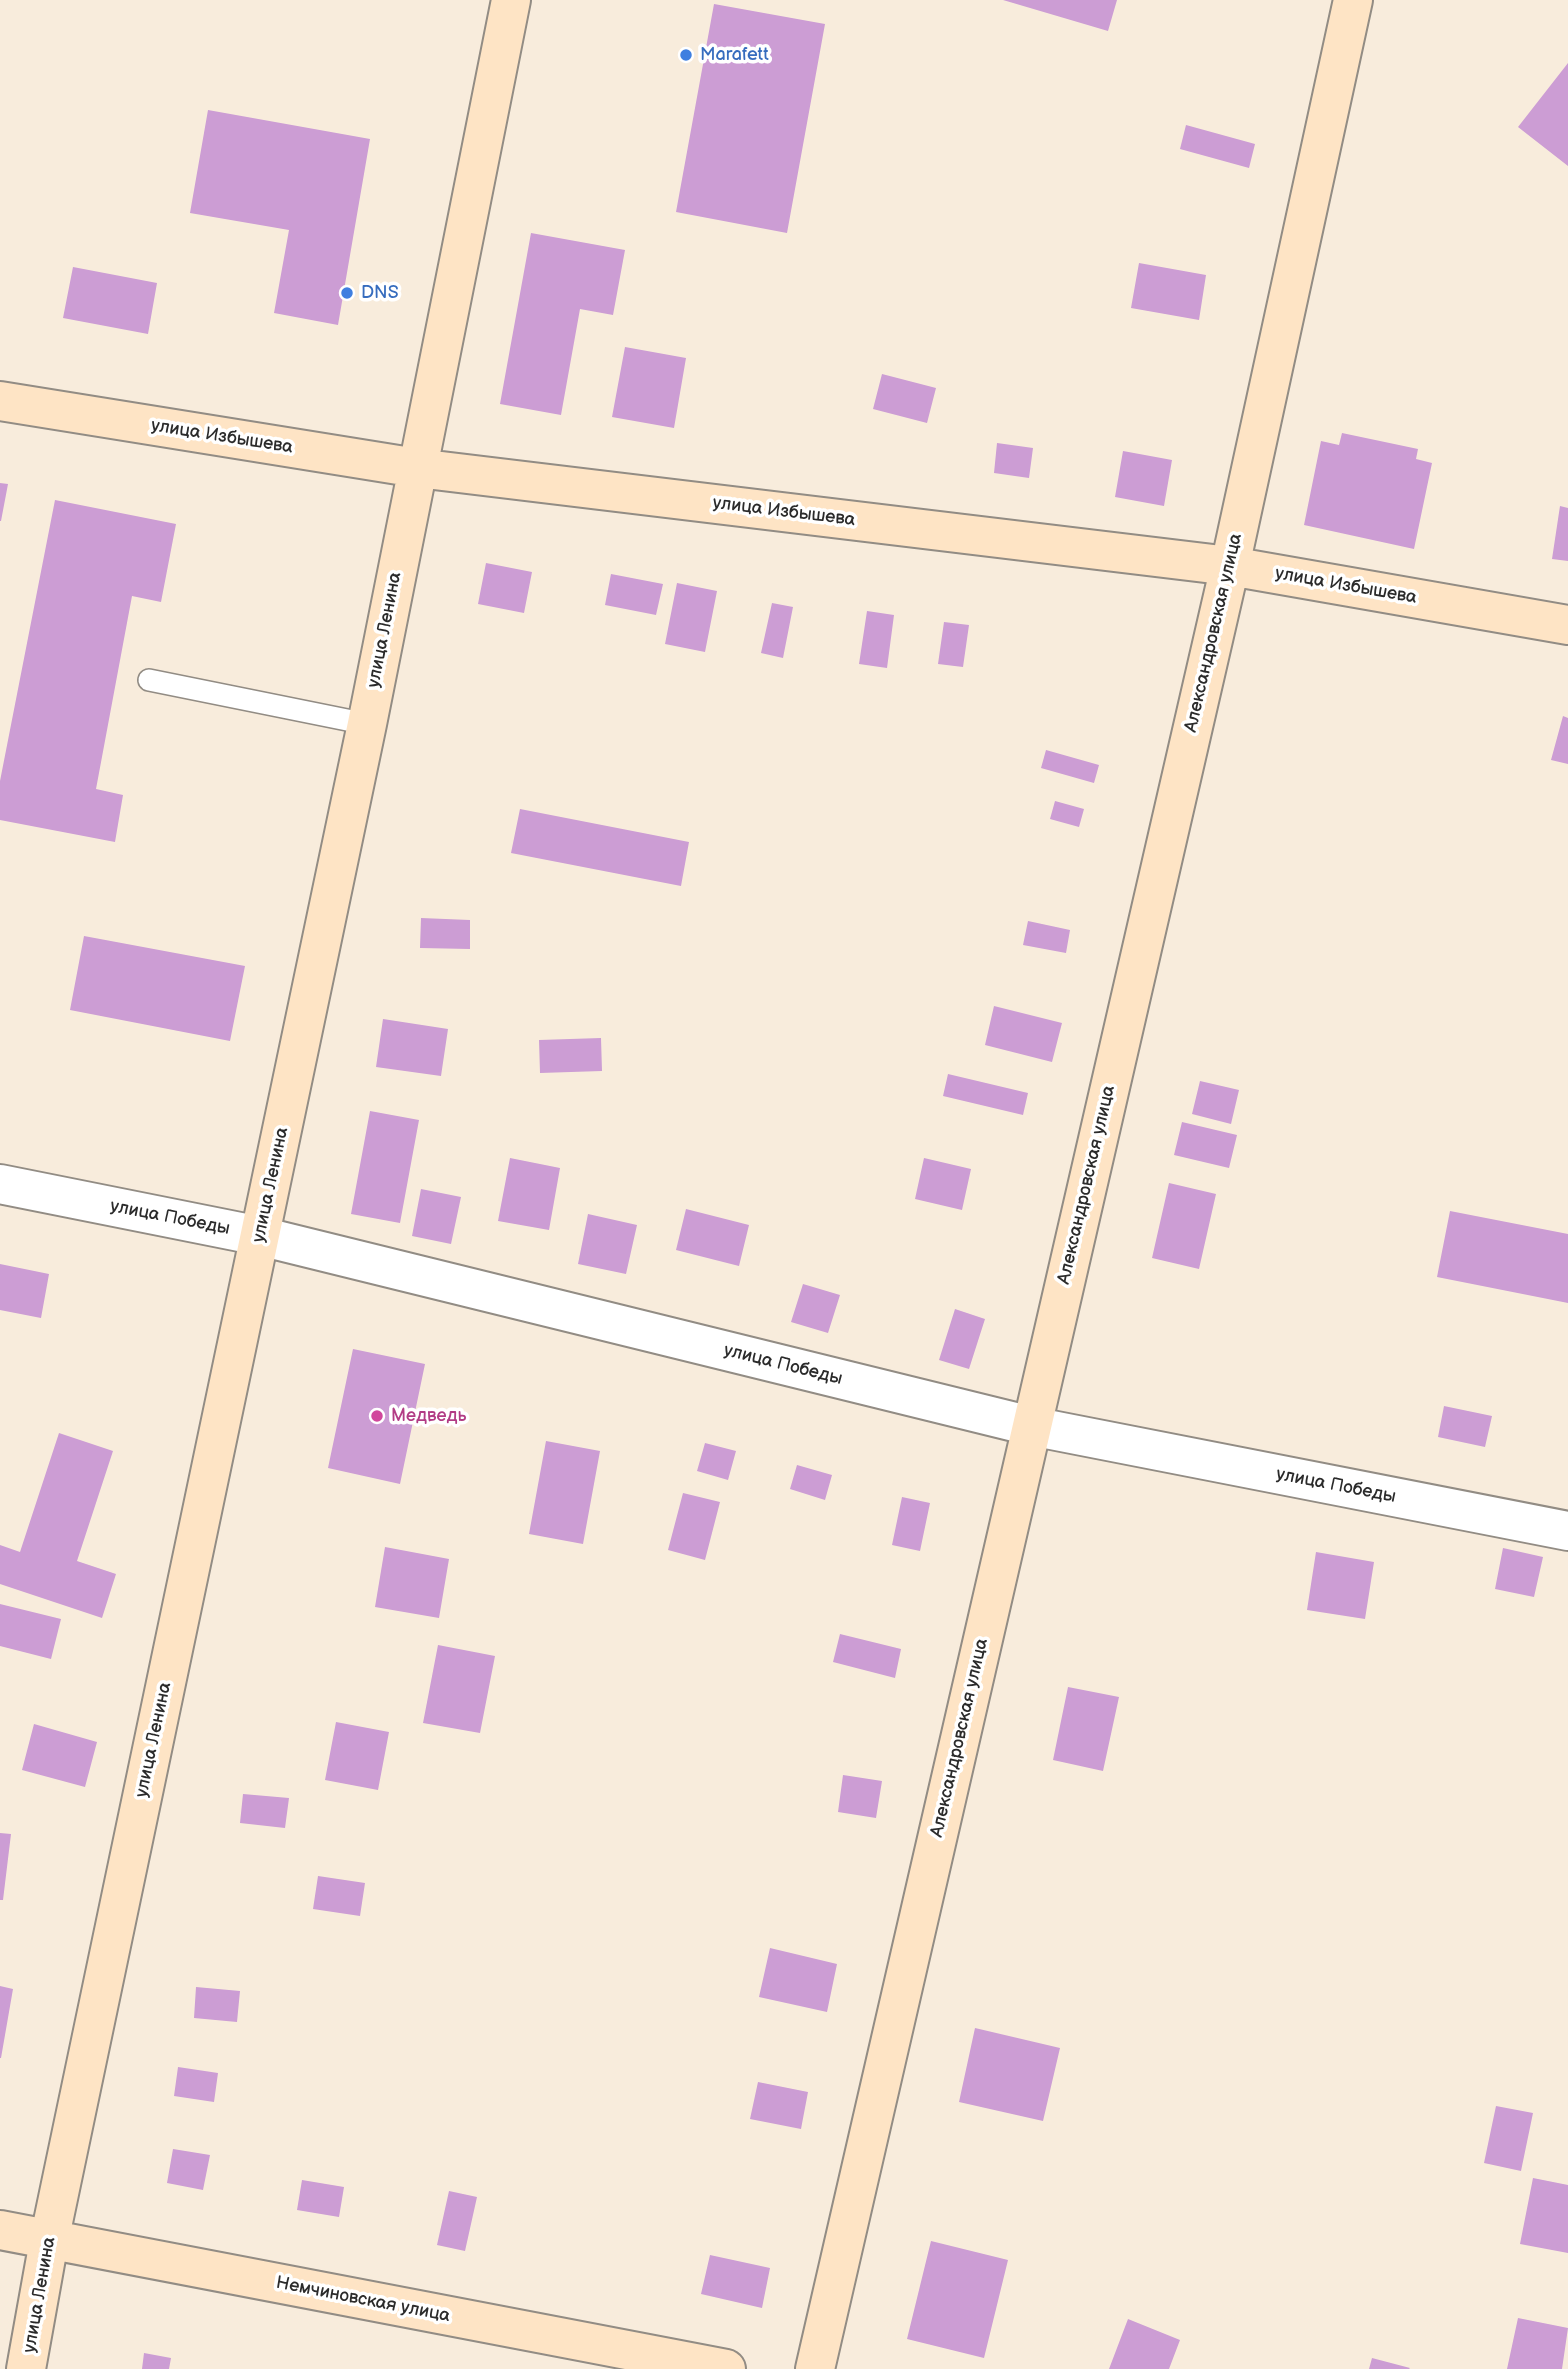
<!DOCTYPE html>
<html>
<head>
<meta charset="utf-8">
<style>
	body { margin:0 }
	canvas { display:block; background:#f8ecdc }
</style>
</head>
<body>
<canvas width="1568" height="2369"></canvas>
<script>
const g = document.querySelector('canvas').getContext('2d');
g.lineJoin = 'round';
function paint(path, color) { g.fillStyle = color; g.fill(path, 'evenodd'); }
function stroke(path, color, width, dash) { g.strokeStyle = color; g.lineWidth = width; g.lineCap = dash ? 'butt' : 'round'; g.setLineDash(dash || []); g.stroke(path); }
function drawText(font, color, halo, rows, align = 'center') {
  g.font = font + ' "Balsamiq Sans",sans-serif'; g.lineWidth = 7; g.setLineDash([]); g.textBaseline = 'middle'; g.strokeStyle = halo; g.fillStyle = color; for (const [text, x, y, turn = 0] of rows) {
    g.save(); g.translate(x, y); g.rotate((+turn || 0) * Math.PI / 180); g.textAlign = isNaN(turn) ? turn : align; if (halo) g.strokeText(text, 0, 0); g.fillText(text, 0, 0); g.restore();
  }
}
paint(new Path2D(`
	M1003 0H1117L1108 31Z
	M714 4 825 24 787 233 676 212Z
	M1568 63V166L1518 127Z
	M208 110 370 139 338 325 274 313 289 230 190 213Z
	M1186 125 1255 144 1249 168 1180 149Z
	M531 233 625 250 613 315 580 309 561 415 500 404Z
	M1139 263 1206 275 1199 320 1131 308Z
	M73 267 157 283 148 334 63 318Z
	M625 347 686 358 674 428 612 417Z
	M882 374 936 388 927 423 873 409Z
	M1342 433 1418 449 1416 459 1432 463 1414 549 1304 525 1321 441 1339 445Z
	M997 443 1033 448 1029 478 994 473Z
	M1123 451 1172 460 1164 506 1115 497Z
	M0 483 8 484 1 521H0Z
	M55 500 176 524 161 602 132 596 96 789 123 795 115 842 0 820V781Z
	M1560 506 1568 508V561L1552 559Z
	M486 563 532 572 524 613 478 604Z
	M611 574 663 584 656 615 605 605Z
	M677 583 717 591 705 652 665 644Z
	M772 603 793 607 783 658 761 653Z
	M867 611 894 615 887 668 859 664Z
	M944 622 969 625 963 667 938 664Z
	M1563 716 1568 718V764L1551 760Z
	M1046 750 1099 765 1094 783 1041 768Z
	M1055 801 1084 809 1079 827 1050 819Z
	M520 809 689 842 681 886 511 853Z
	M421 918 470 920V949L420 948Z
	M1028 921 1070 930 1066 953 1023 945Z
	M84 936 245 966 230 1041 70 1010Z
	M994 1006 1062 1023 1052 1062 985 1045Z
	M383 1019 448 1029 441 1076 376 1067Z
	M601 1038 602 1071 540 1073 539 1040Z
	M948 1074 1028 1093 1023 1115 943 1096Z
	M1200 1081 1239 1090 1231 1124 1192 1114Z
	M370 1111 419 1120 400 1223 351 1214Z
	M1182 1122 1237 1135 1229 1168 1174 1155Z
	M510 1158 560 1168 549 1230 498 1221Z
	M924 1158 971 1169 962 1210 915 1199Z
	M1169 1183 1216 1194 1199 1269 1152 1258Z
	M421 1189 461 1197 451 1244 412 1236Z
	M686 1209 749 1225 739 1266 676 1250Z
	M1450 1211 1568 1234V1303L1437 1277Z
	M588 1214 637 1225 626 1274 578 1264Z
	M0 1264 49 1274 41 1318 0 1310Z
	M803 1284 840 1295 828 1333 791 1322Z
	M955 1309 985 1319 969 1369 939 1360Z
	M353 1349 425 1364 400 1484 328 1468Z
	M1444 1406 1492 1416 1485 1447 1438 1437Z
	M59 1433 113 1451 77 1561 116 1574 102 1618 0 1584V1545L20 1552Z
	M546 1441 600 1451 583 1544 529 1534Z
	M705 1443 736 1451 728 1480 697 1471Z
	M797 1465 832 1475 825 1500 790 1489Z
	M683 1493 720 1502 705 1560 668 1550Z
	M902 1497 930 1503 920 1551 892 1545Z
	M385 1547 449 1559 439 1618 375 1607Z
	M1503 1548 1543 1557 1534 1597 1495 1589Z
	M1316 1552 1374 1562 1365 1619 1307 1610Z
	M0 1604 61 1619 51 1659 0 1646Z
	M840 1634 901 1649 895 1678 833 1662Z
	M438 1645 495 1656 480 1733 423 1723Z
	M1068 1687 1119 1697 1103 1771 1053 1760Z
	M336 1722 389 1732 378 1790 325 1780Z
	M34 1724 97 1742 85 1787 22 1770Z
	M843 1775 882 1781 876 1818 838 1812Z
	M243 1794 289 1798 285 1828 240 1823Z
	M0 1833 11 1834 3 1900H0Z
	M318 1876 365 1883 360 1916 313 1909Z
	M770 1948 837 1964 827 2012 759 1997Z
	M0 1986 13 1989 1 2058H0Z
	M196 1987 240 1991 237 2022 194 2018Z
	M975 2028 1060 2048 1043 2121 959 2102Z
	M178 2067 218 2073 214 2102 174 2096Z
	M758 2082 808 2092 801 2129 750 2119Z
	M1496 2106 1533 2113 1521 2171 1484 2163Z
	M173 2149 210 2155 203 2190 167 2183Z
	M1533 2178 1568 2185V2253L1520 2244Z
	M302 2180 344 2187 339 2217 297 2210Z
	M449 2191 477 2197 465 2251 437 2245Z
	M931 2241 1008 2260 984 2358 907 2339Z
	M710 2255 770 2268 762 2308 701 2294Z
	M1518 2318 1568 2328 1562 2369H1507Z
	M1128 2319 1180 2340 1169 2369H1109Z
	M144 2353 171 2358 169 2369H142Z
	M1372 2358 1410 2368 1409 2369H1369Z`), '#cc9dd4');
const lane = new Path2D(`
	M149 680 367 724`);
const street = new Path2D(`
	M0 1184 260 1236 1031 1426 1568 1531`);
const secondary = new Path2D(`
	M0 401 417 468 1230 566 1568 625
	M0 2230 726 2369
	M26 2369 49 2241 367 724 511 0
	M815 2369 1230 566 1353 0`);
stroke(lane, '#928c84', 24);
stroke(street, '#928c84', 42);
stroke(secondary, '#928c84', 42);
stroke(lane, '#fff', 21);
stroke(street, '#fff', 38);
stroke(secondary, '#fee4c5', 38);
for (const [x, y, r, color] of [
	[686,55,7,"#3f7fe0"],
	[347,293,7,"#3f7fe0"],
	[377,1416,7,"#d1479c"]
]) { const dot = new Path2D(); dot.arc(x, y, r, 0, 2 * Math.PI); g.fillStyle = color; g.fill(dot); stroke(dot, '#fff', 2.5); }
drawText('18px', '#366cbe', '#fff', [
	["Marafett",700,55],
	["DNS",361,293]
], 'left');
drawText('18px', '#2b2b2b', '#fff', [
	["улица Избышева",222,437,9],
	["улица Избышева",784,512,7],
	["улица Избышева",1346,586,10],
	["улица Ленина",385,630,-79],
	["Александровская улица",1214,633,-77],
	["улица Ленина",271,1185,-78],
	["Александровская улица",1087,1185,-77],
	["улица Победы",170,1218,11],
	["улица Победы",783,1365,14],
	["улица Победы",1336,1486,11],
	["Александровская улица",960,1738,-77],
	["улица Ленина",154,1740,-78],
	["улица Ленина",40,2295,-80],
	["Немчиновская улица",363,2300,11]
]);
drawText('18px', '#b23c85', '#fff', [
	["Медведь",391,1416]
], 'left');
</script>
</body>
</html>
